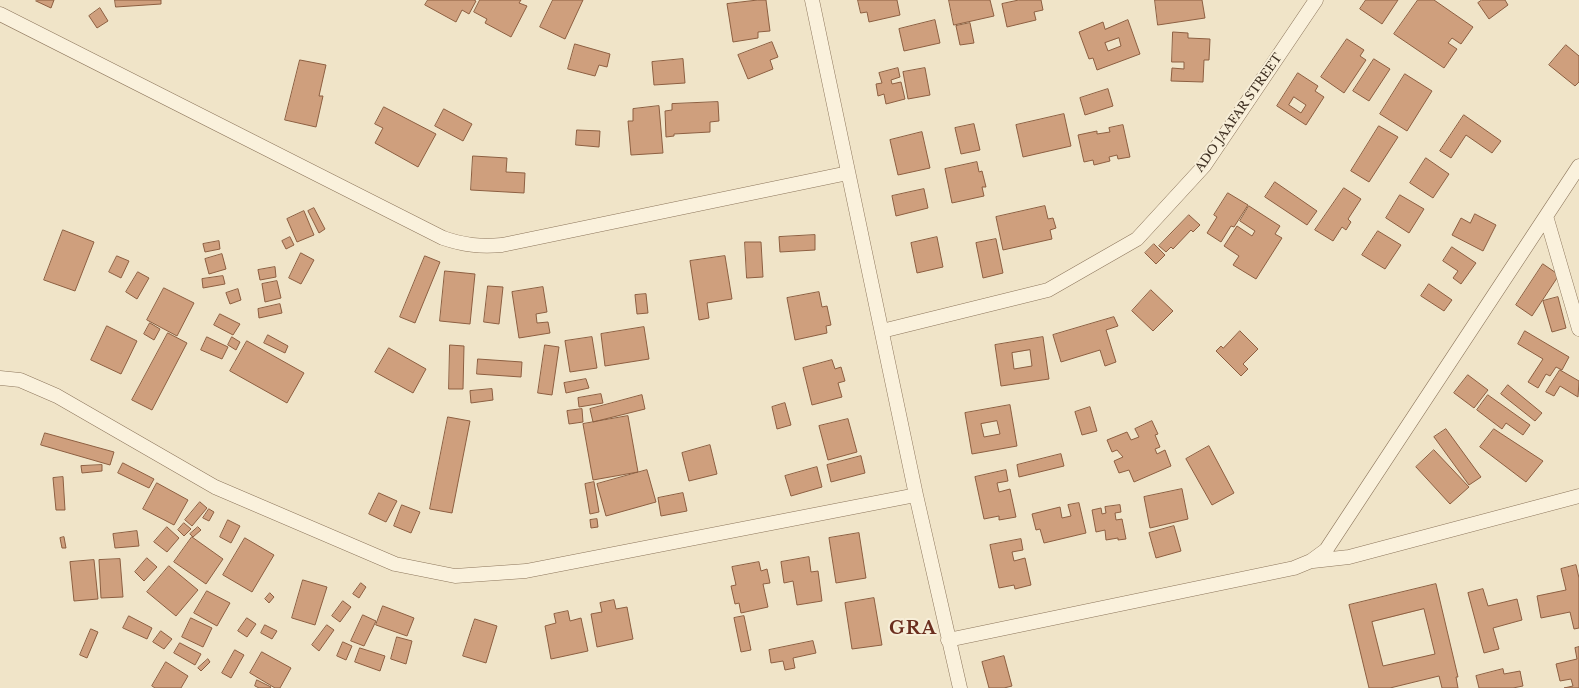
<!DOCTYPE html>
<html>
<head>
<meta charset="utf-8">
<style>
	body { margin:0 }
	canvas { display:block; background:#f0e4c8 }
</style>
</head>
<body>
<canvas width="1579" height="688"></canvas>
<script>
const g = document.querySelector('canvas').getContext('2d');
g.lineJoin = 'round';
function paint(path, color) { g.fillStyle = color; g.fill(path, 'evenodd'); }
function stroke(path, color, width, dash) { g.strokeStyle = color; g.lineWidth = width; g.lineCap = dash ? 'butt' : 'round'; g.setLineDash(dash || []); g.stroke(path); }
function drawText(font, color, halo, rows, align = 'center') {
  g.font = font + ' "Libre Baskerville",serif'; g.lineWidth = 4; g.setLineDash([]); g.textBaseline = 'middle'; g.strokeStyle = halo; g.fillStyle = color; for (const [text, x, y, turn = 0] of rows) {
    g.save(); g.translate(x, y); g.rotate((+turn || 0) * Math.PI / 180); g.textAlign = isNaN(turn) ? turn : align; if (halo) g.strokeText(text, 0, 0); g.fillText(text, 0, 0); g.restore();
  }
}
const building = new Path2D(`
	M37 0H54L51 8 36 1Z
	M115 0H161V4L116 7Z
	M428 0H474L476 1 469 14 462 10 456 22 425 5Z
	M480 0H521L519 3 527 6 511 37 485 23 487 19 474 12Z
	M553 0H583L565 39 540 27Z
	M758 0H766L770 31 758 32V38L733 42 727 4Z
	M858 0H897L900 15 869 22 867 12 861 13Z
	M949 0H990L994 16 954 25Z
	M1019 0H1041L1043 10 1034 12 1036 20 1007 27 1002 4Z
	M1155 0H1202L1205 18 1158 25Z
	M1366 0H1398L1382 24 1360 9Z
	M1418 0H1434L1473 27 1461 44 1452 38 1448 43 1457 49 1444 68 1394 34Z
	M1482 0H1505L1508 5 1489 19 1478 3Z
	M100 8 108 21 97 28 89 16Z
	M935 20 940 43 904 51 899 29Z
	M1128 20 1140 54 1097 70 1093 58 1089 59 1079 32 1103 22 1105 29ZM1119 38 1121 46 1108 51 1105 43Z
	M970 23 974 43 960 45 956 26Z
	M1173 32 1188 33V38L1210 39 1209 60H1204L1203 82 1171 81 1172 68 1184 69V62H1172Z
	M1347 39 1364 50 1360 56 1366 60 1344 93 1321 77Z
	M772 42 778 57 770 60 773 69 748 79 738 55Z
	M575 44 610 54 607 67 599 65 595 76 568 69Z
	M1566 45 1579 56V82L1575 86 1549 65Z
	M683 59 685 83 654 85 652 62Z
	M1374 59 1390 69 1369 101 1353 91Z
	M300 60 326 65 319 96H323L316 127 285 120Z
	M898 68 900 77 891 80 892 84 901 82 905 99 886 104 884 94 878 96 876 84 882 83 879 73Z
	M925 68 930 95 908 99 903 72Z
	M1298 73 1318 86 1315 91 1324 97 1306 125 1277 106ZM1294 97 1306 105 1301 113 1289 105Z
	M1405 74 1432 91 1407 131 1380 114Z
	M1108 89 1113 106 1085 115 1080 98Z
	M718 102 719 121 710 122V132L674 134V136L666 137 665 111 672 110V104Z
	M659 106 663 153 631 155 628 121H633V109Z
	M384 107 436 134 418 167 375 143 383 128 375 124Z
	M444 109 472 124 463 141 435 126Z
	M1064 114 1071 146 1023 157 1016 125Z
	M1464 115 1501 141 1492 153 1466 135 1451 158 1440 151Z
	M974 124 980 150 961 154 955 128Z
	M1123 125 1130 157 1118 159 1117 155 1109 157 1110 161 1094 165 1093 160 1084 162 1078 135 1097 131V134L1110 132 1109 128Z
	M1379 126 1398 137 1369 182 1351 171Z
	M577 130 600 131 599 147 576 145Z
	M922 132 930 168 898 175 890 140Z
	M473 156 507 158 506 172 525 173 524 193 471 190Z
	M1426 158 1449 174 1433 198 1410 183Z
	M977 162 979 172 982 171 986 187H982L984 196 952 203 945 169Z
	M1275 182 1317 211 1307 225 1265 197Z
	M1344 188 1361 199 1348 219 1351 222 1346 230 1342 227 1333 241 1315 230Z
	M924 189 928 208 896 216 892 196Z
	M1228 193 1248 205 1234 227 1231 226 1221 242 1207 233 1217 217 1214 215Z
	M1400 195 1424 209 1409 233 1386 218Z
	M1045 206 1048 219 1053 218 1056 228 1050 230 1052 239 1003 250 996 217Z
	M1249 206 1280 226 1275 234 1282 238 1256 279 1233 265 1239 256 1224 246 1237 226 1252 236 1255 231 1240 221Z
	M314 208 325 229 319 233 308 211Z
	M304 211 314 235 297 242 287 219Z
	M1475 214 1496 225 1483 251 1452 235 1461 218 1470 223Z
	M1189 215 1200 225 1193 232 1191 230 1173 249 1171 247 1166 252 1159 246Z
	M63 230 94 242 75 291 44 280Z
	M1378 231 1401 245 1385 269 1362 255Z
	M815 235V250L780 252 779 237Z
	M290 237 294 245 286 249 282 241Z
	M937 237 943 267 917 273 911 243Z
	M996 239 1003 273 983 278 976 243Z
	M219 241 220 249 205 252 203 244Z
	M745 242H761L763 277 747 278Z
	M1154 244 1165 255 1156 264 1145 253Z
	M1452 247 1476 263 1461 284 1453 278 1458 271 1443 261Z
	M301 253 314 260 301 284 289 278Z
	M222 254 226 269 209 274 205 259Z
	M117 256 129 261 121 278 109 272Z
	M425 256 440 262 415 323 400 317Z
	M725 256 732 299 707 303 709 318 699 320 690 261Z
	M1543 264 1559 275 1532 316 1516 305Z
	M275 267 276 277 260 280 258 270Z
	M445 271 475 274 470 324 440 321Z
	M138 272 149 278 137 299 126 292Z
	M223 276 225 284 203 288 202 279Z
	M277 281 281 298 265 302 262 284Z
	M1429 284 1452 300 1444 311 1421 296Z
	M488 286 503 287 499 324 484 322Z
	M543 287 547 312 536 314 537 323 548 322 550 333 519 338 512 292Z
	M164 288 194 303 177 336 147 320Z
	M238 289 241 300 230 304 226 293Z
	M1151 290 1173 311 1153 331 1132 311Z
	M819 292 822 307 827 306 831 325 826 326 827 333 795 340 787 298Z
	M646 294 648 313 637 314 635 295Z
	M1558 297 1566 328 1552 332 1543 301Z
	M280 304 282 313 259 318 258 309Z
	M220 314 240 324 233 335 214 325Z
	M1114 317 1118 326 1106 330 1116 362 1105 366 1100 350 1061 362 1053 335Z
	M150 323 160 329 154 340 144 334Z
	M107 326 137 341 121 374 91 360Z
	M644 327 649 359 605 366 601 334Z
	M1240 331 1258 349 1243 364 1248 369 1241 376 1216 351 1221 346 1223 348Z
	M1525 331 1569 357 1562 370 1556 367 1550 376 1546 374 1538 388 1528 382 1543 359 1518 344Z
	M168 333 187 343 152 410 132 400Z
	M268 335 288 346 285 353 264 343Z
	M207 337 228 347 222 359 201 350Z
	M232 337 240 342 236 350 228 345Z
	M592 337 597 368 570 372 565 341Z
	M1043 337 1049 379 1001 386 995 345ZM1030 350 1032 366 1014 369 1012 353Z
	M247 341 304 373 287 403 230 371Z
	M450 345 464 346 463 389H449Z
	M545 345 559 347 552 395 538 393Z
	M389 348 426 369 413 393 375 372Z
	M478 359 522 362 521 377 477 374Z
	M832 360 835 369 841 367 845 381 838 383 842 397 812 405 803 368Z
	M1560 370 1579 381 1578 397 1560 386 1554 396 1546 392Z
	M1468 375 1488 390 1474 408 1454 393Z
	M586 379 589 388 566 393 564 383Z
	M1508 385 1542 413 1535 421 1501 394Z
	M492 389 493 400 471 403 470 391Z
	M601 394 603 403 579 407 578 398Z
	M642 395 645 409 593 422 590 409Z
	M1488 395 1530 425 1523 435 1506 423 1502 429 1477 410Z
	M785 403 791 425 777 429 772 407Z
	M1010 405 1017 446 972 454 965 413ZM997 421 1000 434 984 437 981 424Z
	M1090 407 1097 431 1082 435 1075 412Z
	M582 409 583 422 569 424 567 411Z
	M628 416 638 472 593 480 583 424Z
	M448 417 470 421 452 513 430 509Z
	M848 419 857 452 828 460 819 426Z
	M1152 421 1158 434 1155 435 1160 447 1155 449 1157 454 1165 450 1171 466 1134 482 1129 470 1119 473 1114 461 1123 457 1117 450 1112 452 1107 440 1127 432 1131 440 1139 437 1135 429Z
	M1446 429 1481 477 1469 485 1434 437Z
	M1494 429 1543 461 1526 482 1480 447Z
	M45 433 114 452 110 465 41 445Z
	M710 445 717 474 689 481 682 453Z
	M1209 446 1234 493 1212 505 1186 459Z
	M1434 450 1469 487 1450 504 1416 467Z
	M1061 454 1064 466 1019 477 1017 465Z
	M861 456 865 473 831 482 827 465Z
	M123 463 154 479 149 488 118 473Z
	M102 465V471L82 473 81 466Z
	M817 467 822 487 791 496 785 476Z
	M647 470 656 502 606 516 597 484Z
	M1006 470 1008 481 997 483 999 492 1010 489 1016 517 999 520V516L984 519 975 477Z
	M63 477 65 510H56L53 478Z
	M594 482 599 512 590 514 585 484Z
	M157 483 188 500 174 525 143 509Z
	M1182 489 1188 519 1150 528 1144 497Z
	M379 493 397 501 386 522 369 514Z
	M683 493 687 511 661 516 658 498Z
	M200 502 207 508 192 526 185 520Z
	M1079 503 1086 533 1044 543 1040 529 1036 530 1032 514 1060 507 1062 518 1071 516 1068 505Z
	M402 505 420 512 411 533 394 526Z
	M1120 505 1121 512 1115 513 1116 520 1122 519 1126 539 1118 540V538L1106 540 1105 530 1096 532 1092 510 1101 508 1102 514 1106 513 1105 507Z
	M209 509 214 512 209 521 203 518Z
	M597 519 598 527 591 528 590 520Z
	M228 520 240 526 231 543 220 537Z
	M184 523 191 529 184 536 178 530Z
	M1174 526 1181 551 1156 558 1149 533Z
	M167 527 179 538 167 552 154 542Z
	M198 527 201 530 193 537 190 534Z
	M137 531 139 546 115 548 113 534Z
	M859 533 866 578 836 583 829 538Z
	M64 537 66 548H62L60 538Z
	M192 537 223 559 206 584 174 562Z
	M245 538 274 555 252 592 223 575Z
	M1021 539 1023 550 1012 552 1014 561 1025 558 1031 585 1015 589 1014 585 999 588 990 545Z
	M809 557 811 572 818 571 822 601 797 605 793 581 784 583 781 562Z
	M147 558 157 567 144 581 135 572Z
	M120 559 123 597 101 598 99 560Z
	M94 560 98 599 74 601 70 562Z
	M759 562 761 571 767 569 770 583 763 584 768 607 741 613 739 603 735 604 731 586 736 585 732 567Z
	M1576 565 1579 578V628L1574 629 1570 612 1541 618 1537 596 1566 590 1561 569Z
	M169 566 198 590 176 616 147 592Z
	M303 580 327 587 315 625 292 618Z
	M361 583 366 587 359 598 353 594Z
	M1436 584 1458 677H1456L1458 688H1442L1439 676 1390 688H1369L1349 605ZM1424 609 1435 654 1383 666 1372 622Z
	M1483 589 1488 606 1517 599 1522 620 1493 628 1499 649 1484 653 1468 593Z
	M207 591 230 603 217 626 194 613Z
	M270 593 274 597 269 603 265 599Z
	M874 598 882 645 852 649 845 603Z
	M614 600 616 609 627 607 633 639 597 647 591 614 602 612 600 603Z
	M343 601 351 607 340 622 332 616Z
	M383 606 414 618 407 636 376 625Z
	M568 611 570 621 581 618 588 651 551 659 545 626 556 623 554 614Z
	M363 615 376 621 364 646 351 641Z
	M129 616 152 628 147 639 123 628Z
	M744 616 751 650 741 652 734 618Z
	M191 618 212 628 203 647 182 637Z
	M247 618 256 624 247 637 238 631Z
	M475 619 497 626 486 663 463 656Z
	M265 625 277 631 272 639 261 633Z
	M327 625 334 630 319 651 312 645Z
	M91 629 98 632 87 658 80 655Z
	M161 631 172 639 164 649 153 642Z
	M397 637 412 641 406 664 391 659Z
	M813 641 816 653 793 658 795 668 785 670 783 661 771 663 769 650Z
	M343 642 352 646 346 660 337 656Z
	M180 643 201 654 195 665 174 653Z
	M1579 647V688H1564L1573 686 1571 679 1560 681 1556 664 1577 659 1575 648Z
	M360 648 385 656 380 671 355 662Z
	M235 650 244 655 231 678 222 673Z
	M262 652 291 668 280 688H275L250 673Z
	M1004 656 1012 686 1004 688H989L982 662Z
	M208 659 210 662 201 671 198 668Z
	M166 662 188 676 181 688H155L152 686Z
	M1503 669 1504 674 1520 671 1523 686 1513 688H1479L1476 676Z
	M257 680 271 687 270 688H259L255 686Z`);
paint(building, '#cf9f7d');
stroke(building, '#8d5f41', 1);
const minor = new Path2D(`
	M812 0 916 495 960 688
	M0 14 443 238C464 245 480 247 502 245L848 173
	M1546 216 1579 329
	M882 331 1048 290 1137 239 1204 166 1316 0
	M0 378 20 380 57 396 215 487 395 564 455 576 526 571 916 495
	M1313 561 1349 557 1579 496
	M948 640 1294 568 1311 561 1326 550 1579 166`);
stroke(minor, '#8d765c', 15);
stroke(minor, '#faf1dc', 14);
drawText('12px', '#3d2e20', '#f7eed8', [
	["ADO JAAFAR STREET",1239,113,-55]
]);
g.letterSpacing = '1px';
drawText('bold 18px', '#6b2e1e', '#f7eed8', [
	["GRA",913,629]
]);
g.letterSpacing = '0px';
</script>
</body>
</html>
